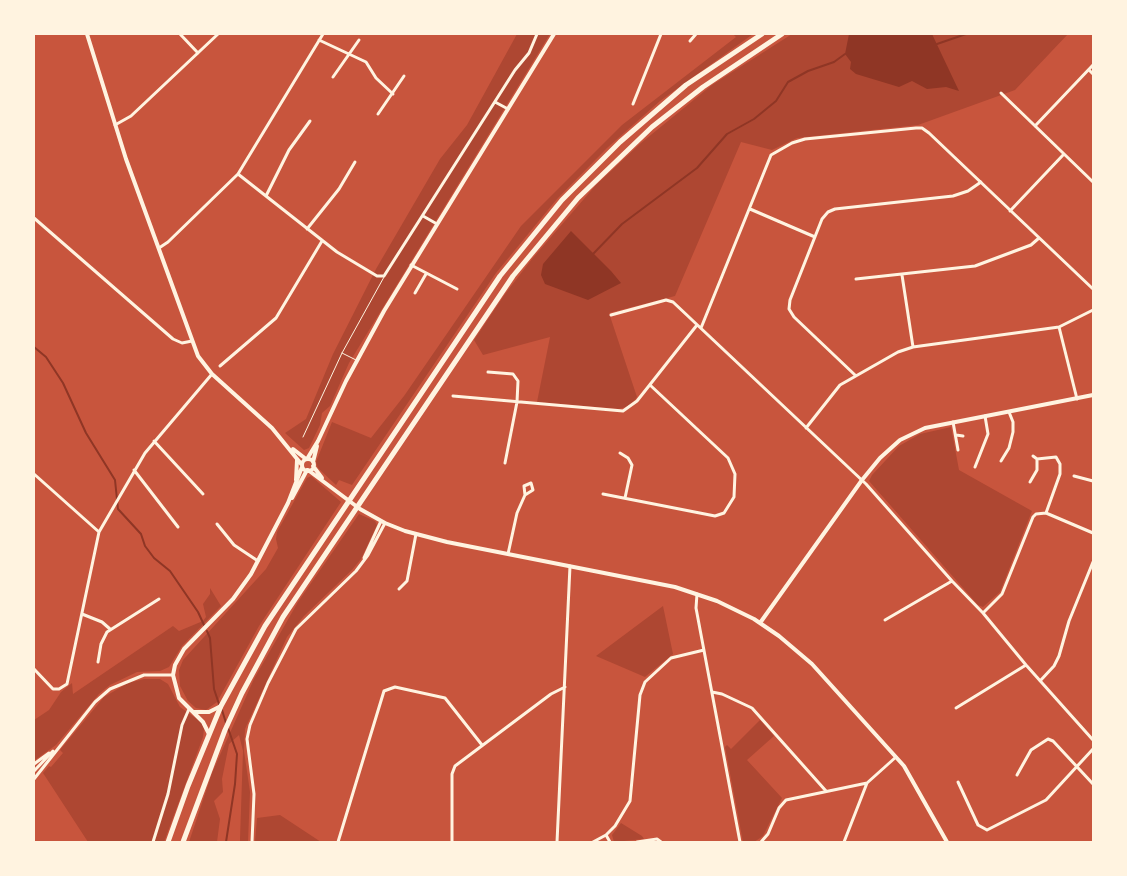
<!DOCTYPE html>
<style>
body{margin:0}
#map{position:relative;width:1127px;height:876px;overflow:hidden;background:#c8553d;font-family:Overpass,sans-serif}
canvas{display:block}
.frame{position:absolute;inset:0;border:35px solid #fff3e0;pointer-events:none}
</style>
<div id="map">
<canvas width="1127" height="876"></canvas>
<div class="frame"></div>
</div>
<script>
const ctx = document.querySelector('canvas').getContext('2d');
ctx.lineJoin = 'round';
function fillPath(path, color) {
  ctx.fillStyle = color;
  ctx.fill(path, 'evenodd');
}
function toPath(rows) {
  const path = new Path2D();
  for (const r of rows) {
    if (r.length === 3) {
      path.moveTo(r[0] + r[2], r[1]);
      path.arc(r[0], r[1], r[2], 0, 2 * Math.PI);
      continue;
    }
    path.moveTo(r[0], r[1]);
    for (let i = 2; i < r.length; i += 2) path.lineTo(r[i], r[i + 1]);
  }
  return path;
}
function trace(path, color, width, dash) {
  ctx.strokeStyle = color;
  ctx.lineWidth = width;
  ctx.lineCap = dash ? 'butt' : 'round';
  ctx.setLineDash(dash || []);
  ctx.stroke(path);
}
const green = toPath([
 [517,34,550,34,349,363,330,406,322,413,320,425,309,448,304,450,285,433,306,419,333,354,376,269,440,159,467,125],
 [733,34,753,34,660,101,607,148,557,199,496,273,352,485,339,480,336,485,318,468,316,462,332,422,371,438,404,396,521,226,622,125,736,37],
 [792,34,1068,34,1015,90,918,125,797,138,772,150,741,142,675,296,609,313,637,397,634,401,629,406,619,409,537,402,550,337,483,355,474,340,505,294,532,259,596,185,641,143,712,85],
 [951,427,959,470,1032,511,1000,592,983,607,978,605,869,481,872,475,899,446,920,434],
 [311,476,341,502,259,626,217,702,206,710,196,708,188,701,180,686,179,670,183,660,266,569,278,548,276,539,277,532,307,478],
 [359,514,375,521,377,525,361,559,352,570,304,616,287,637,245,729,244,751,250,792,248,842,240,842,240,839,243,751,239,735,229,744,222,779,223,792,214,801,220,819,217,842,189,842,212,773,254,679,298,602],
 [210,588,221,606,182,646,169,667,160,671,137,672,110,685,99,694,56,745,35,760,34,720,49,710,61,692,72,683,73,694,173,626,179,631,203,621,206,617,203,604,210,594],
 [663,606,673,654,645,677,596,656],
 [144,679,160,679,168,684,180,707,201,722,204,729,203,737,164,842,88,842,43,773,49,766,51,767,63,753,60,750,104,697,128,683],
 [760,720,774,736,747,760,782,798,763,836,754,842,743,842,725,747,727,745,731,749],
 [280,815,321,842,255,842,257,818],
 [621,823,642,836,644,839,614,842,612,835]
]);
const water = toPath([
 [849,34,932,34,959,91,946,87,927,89,912,81,899,87,856,74,850,69,851,62,845,54],
 [571,231,611,271,621,283,588,300,545,284,541,275,543,264]
]);
const stream = toPath([
 [937,44,966,34],
 [593,254,622,224,697,168,727,134,754,119,776,101,788,82,808,71,834,62,845,54],
 [34,347,46,357,63,383,86,433,115,480,118,509,141,534,145,546,154,558,170,571,198,612,204,625],
 [207,631,210,638,214,689,219,704],
 [222,710,226,723],
 [226,842,235,784,237,754,228,728]
]);
const service = toPath([
 [342,353,356,360],
 [303,437,342,353,384,277]
]);
const minor = toPath([
 [180,34,198,53],
 [319,40,366,62,376,78,393,94],
 [690,41,696,34],
 [1089,70,1093,74],
 [333,77,359,40],
 [1001,93,1093,182],
 [495,102,508,109],
 [633,104,661,34],
 [378,114,404,76],
 [115,125,131,116,218,34],
 [1035,126,1093,65],
 [238,174,337,252,377,276,384,276,515,70,529,53,537,34],
 [266,196,289,150,310,121],
 [750,209,815,237],
 [1010,211,1064,154],
 [423,216,437,224],
 [34,218,173,339,182,343,192,341],
 [307,229,339,189,355,162],
 [159,248,168,242,238,174,323,34],
 [411,265,457,289],
 [902,275,913,347],
 [856,279,975,266,1031,245,1039,238],
 [415,293,426,274],
 [611,315,666,300,673,302,866,484,952,581,983,613,1026,665,1093,740],
 [1059,327,1077,399],
 [701,328,771,155,792,143,805,139,916,128,922,128,929,133,1093,289],
 [220,366,276,318,322,241],
 [488,372,513,374,518,381,517,402,505,463],
 [855,375,794,317,789,309,790,300,822,219,828,212,835,209,953,196,968,191,981,182],
 [453,396,623,411,637,401,697,325],
 [953,422,958,450],
 [806,428,840,385,898,352,913,347,1059,327,1093,310],
 [956,435,963,436],
 [154,441,203,494],
 [620,453,628,458,632,465,625,498],
 [1033,456,1037,459,1056,457,1060,464,1060,474,1046,513],
 [1001,461,1009,448,1013,432,1013,422,1009,412],
 [975,467,988,434,985,416],
 [134,470,178,527],
 [34,474,99,532],
 [1074,476,1093,481],
 [1030,482,1037,470,1037,459],
 [603,494,715,516,724,513,734,497,735,474,728,458,650,385],
 [217,524,234,545,258,561],
 [508,554,517,513,525,495,524,486,531,483,533,490,525,495],
 [364,558,381,521],
 [399,589,407,581,416,534],
 [697,594,696,608,740,842],
 [983,613,1002,594,1033,517,1036,514,1046,513,1093,533],
 [82,614,102,622,110,629],
 [885,620,952,581],
 [98,662,101,644,107,632,159,599],
 [34,669,53,689,59,689,67,684,99,532,145,453,212,374],
 [1040,681,1054,666,1059,656,1069,621,1093,562],
 [712,692,722,694,752,708,826,791],
 [956,708,1026,665],
 [34,764,49,753],
 [34,771,53,751],
 [1017,775,1031,750,1048,739,1053,741,1093,784],
 [34,779,95,702,110,689,144,675,173,675],
 [958,782,978,825,987,830,1046,800,1093,749],
 [606,835,610,842],
 [153,842,168,794,182,725,189,709],
 [252,842,254,794,247,739,250,725,268,683,296,629,356,571,368,555,385,523],
 [338,842,384,691,395,687,445,698,482,745],
 [452,842,452,774,455,766,551,694,565,687],
 [557,842,570,566],
 [593,842,606,835,615,826,630,801,640,695,645,682,671,658,704,650],
 [637,842,657,839,661,842],
 [761,842,768,834,779,808,786,800,867,783],
 [844,842,867,783,896,757]
]);
const tertiary = toPath([
 [87,34,126,159,198,356,212,374,272,428,302,465],
 [293,449,306,459],
 [307,459,318,441,346,381,384,311,554,34],
 [308,465,6],
 [313,462,317,446],
 [313,466,322,478],
 [308,470,360,509,385,523,405,531,447,542,675,587,717,601,754,619,779,636,812,664,904,766,947,842],
 [296,480,297,460],
 [292,498,307,470],
 [760,623,862,480,880,458,900,440,925,428,1093,395],
 [193,712,209,712,221,706],
 [209,734,203,722,179,698,173,675,175,665,184,649,233,599,251,574,288,503,302,467]
]);
const primary = toPath([
 [168,842,188,786,221,706,265,626,500,276,562,200,620,142,686,85,762,34],
 [183,842,225,730,242,693,283,617,513,276,578,198,652,127,703,87,782,34]
]);
fillPath(green, '#ae4732');
fillPath(water, '#8f3625');
trace(stream, '#8f3625', 2);
trace(service, '#fff3e0', 1);
trace(minor, '#fff3e0', 3);
trace(tertiary, '#fff3e0', 4);
trace(primary, '#fff3e0', 5);
</script>
